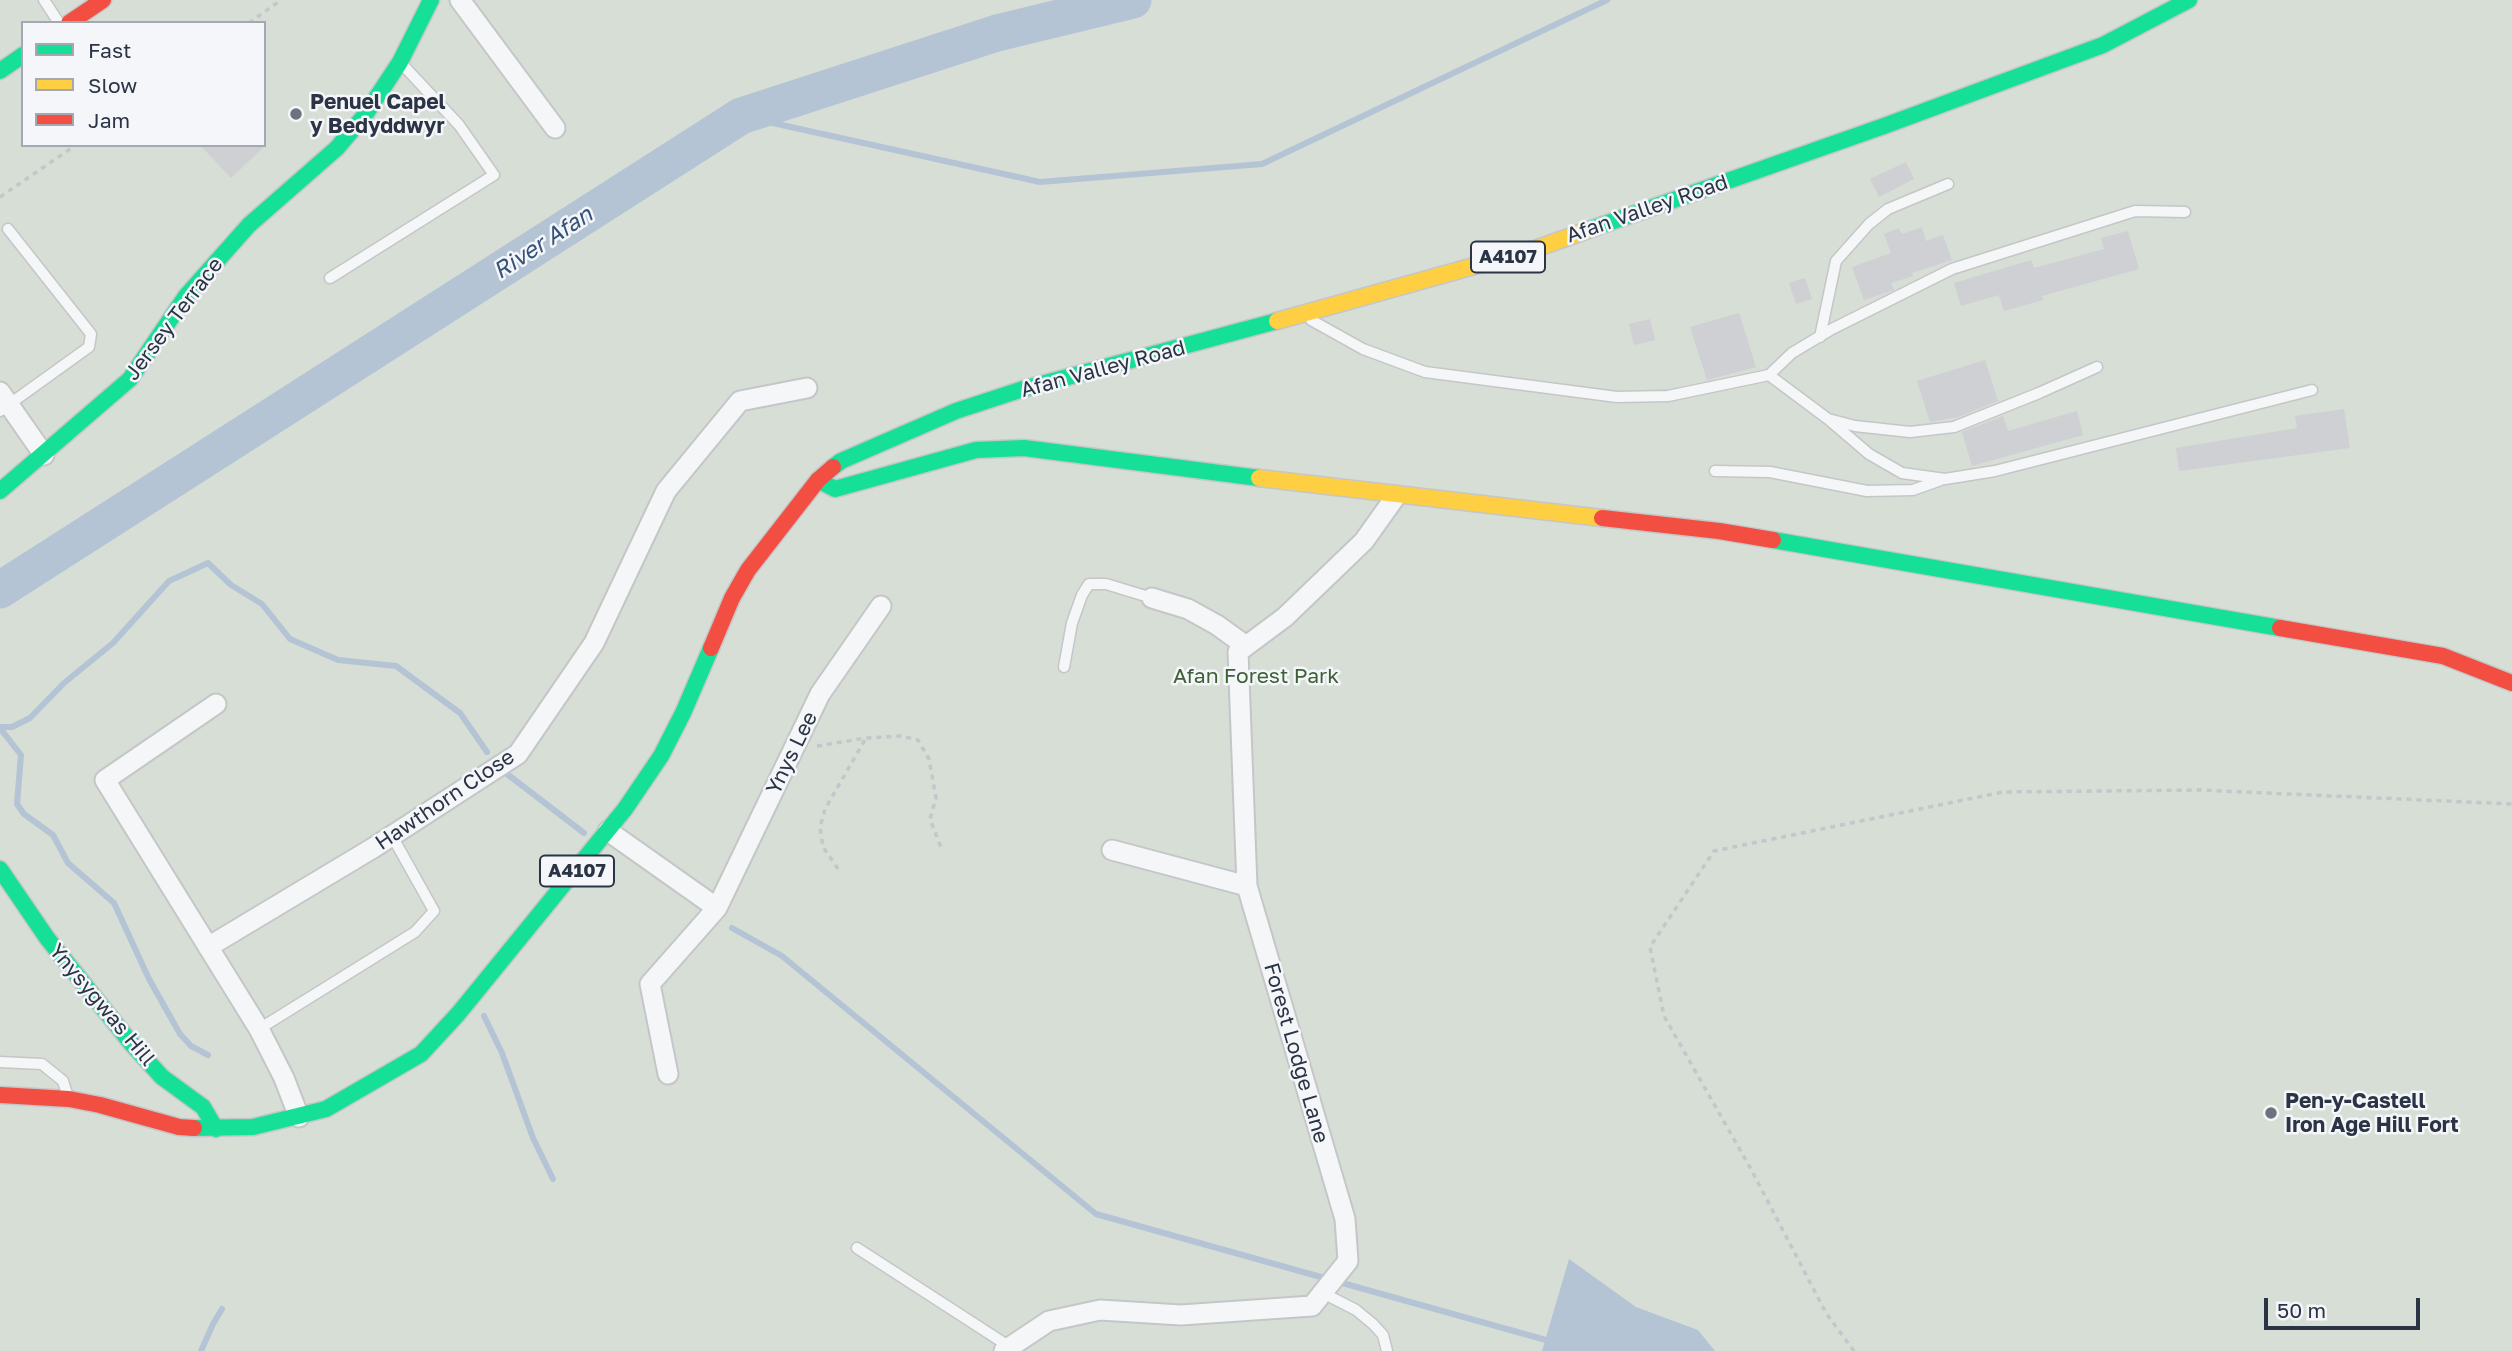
<!DOCTYPE html>
<style>
body{margin:0}
#map{position:relative;width:2512px;height:1351px;overflow:hidden;background:#e6e8ea;font-family:"Golos Text",sans-serif}
canvas{display:block}
.legend{position:absolute;left:21px;top:21px;width:245px;height:126px;box-sizing:border-box;background:#f4f6f9;border:2px solid #a4a8b1;margin:0;padding:9px 12px;list-style:none;font-size:21px;color:#2b3445}
.legend li{display:flex;align-items:center;gap:14px;height:35px}
.legend b{width:35px;border:2px solid #a4a8b1}
.scale{position:absolute;left:2264px;top:1298px;width:156px;height:32px;box-sizing:border-box;border:4px solid #2b3445;border-top:0;padding-left:9px;font-size:21px;line-height:24px;white-space:nowrap;color:#2b3445;-webkit-text-stroke:5px #f4f6f9;paint-order:stroke}
</style>
<div id="map">
<canvas width="2512" height="1351"></canvas>
<ul class="legend">
<li><b style="height:9px;background:#16e098"></b>Fast</li>
<li><b style="height:9px;background:#ffcf43"></b>Slow</li>
<li><b style="height:9px;background:#f24e42"></b>Jam</li>
</ul>
<div class="scale">50 m</div>
</div>
<script>
const ctx = document.querySelector('canvas').getContext('2d');
ctx.lineJoin = 'round';
function fillPath(path, color) {
  ctx.fillStyle = color;
  ctx.fill(path, 'evenodd');
}
function toPath(rows) {
  const path = new Path2D();
  for (const r of rows) {
    path.moveTo(r[0], r[1]);
    for (let i = 2; i < r.length; i += 2) path.lineTo(r[i], r[i + 1]);
  }
  return path;
}
function trace(path, color, width, dash) {
  ctx.strokeStyle = color;
  ctx.lineWidth = width;
  ctx.lineCap = dash ? 'butt' : 'round';
  ctx.setLineDash(dash || []);
  ctx.stroke(path);
}
function drawText(font, color, halo, rows, align = 'center') {
  ctx.font = font + ' "Golos Text",sans-serif';
  ctx.lineWidth = 5;
  ctx.setLineDash([]);
  ctx.textBaseline = 'middle';
  ctx.strokeStyle = halo;
  ctx.fillStyle = color;
  for (const [text, x, y, turn = 0] of rows) {
    ctx.save();
    ctx.translate(x, y);
    ctx.rotate((+turn || 0) * Math.PI / 180);
    ctx.textAlign = isNaN(turn) ? turn : align;
    if (halo) ctx.strokeText(text, 0, 0);
    ctx.fillText(text, 0, 0);
    ctx.restore();
  }
}
const green = toPath([
 [0,0,2512,0,2512,1351,0,1351],
 [23,23,264,23,264,145,23,145]
]);
const water = toPath([
 [1569,1259,1636,1307,1698,1330,1715,1351,1542,1351]
]);
const stream = toPath([
 [741,116,1040,182,1262,164,1607,0],
 [0,727,12,727,30,718,64,683,113,643,169,581,208,563,231,585,262,604,290,639,338,660,396,666,460,713,487,752],
 [0,728,21,755,17,804,24,814,53,835,68,863,114,903,149,979,180,1034,191,1046,208,1055],
 [507,774,584,833],
 [732,928,782,956,1096,1214,1553,1342],
 [484,1016,502,1053,533,1138,553,1179],
 [201,1351,213,1324,222,1309]
]);
const river = toPath([
 [0,590,741,116,997,33,1133,0]
]);
const building = toPath([
 [200,145,266,145,231,178],
 [1906,162,1914,179,1879,197,1870,179],
 [1922,227,1926,241,1943,235,1952,260,1912,273,1913,276,1891,283,1894,290,1864,300,1852,267,1891,253,1884,234,1899,228,1902,234],
 [2128,231,2139,269,2042,296,2043,300,2004,311,1999,295,1961,306,1954,283,2031,260,2034,268,2104,249,2101,238],
 [1805,278,1812,299,1796,304,1789,283],
 [1739,313,1756,367,1707,380,1690,327],
 [1650,319,1655,340,1634,345,1629,324],
 [1985,360,1998,401,1958,417,1930,422,1917,381],
 [2344,409,2350,448,2179,471,2176,448,2297,428,2295,416],
 [2077,411,2083,435,1972,466,1962,432,2003,416,2008,431]
]);
const path = toPath([
 [249,23,281,0],
 [0,197,76,145],
 [817,746,866,738,901,736,918,740,929,759,936,798,930,819,942,850],
 [838,869,823,847,820,827,825,809,866,738],
 [1854,1351,1826,1313,1752,1171,1664,1016,1650,947,1714,851,2003,792,2200,790,2512,804]
]);
const lane = toPath([
 [44,0,59,23],
 [330,278,494,175,459,125,401,63],
 [1311,320,1363,349,1425,372,1617,397,1668,396,1769,375,1792,353,1832,329,1952,269,2135,211,2185,212],
 [1820,337,1836,261,1869,224,1888,209,1948,184],
 [1769,375,1828,419,1855,426,1910,432,1954,427,2039,393,2097,367],
 [0,411,89,347,91,334,8,229],
 [1828,419,1869,454,1902,473,1945,479,1995,471,2312,390],
 [1715,471,1770,472,1867,491,1913,490,1941,480],
 [1064,667,1072,623,1082,595,1089,584,1106,584,1152,598],
 [259,1029,415,932,434,911,392,836],
 [0,1062,42,1064,63,1081,67,1094],
 [857,1248,1010,1347],
 [1323,1293,1356,1310,1373,1324,1383,1335,1387,1351]
]);
const street = toPath([
 [460,0,555,128],
 [0,392,44,455],
 [1152,598,1188,609,1217,625,1246,646],
 [216,704,105,780,259,1029,284,1078,299,1117],
 [608,831,717,908],
 [1112,850,1247,886],
 [208,947,373,848,518,754,594,643,666,491,740,401,807,388],
 [668,1074,650,984,717,908,820,694,881,606],
 [1004,1351,1049,1321,1100,1310,1181,1315,1312,1306,1348,1261,1345,1219,1247,886,1238,652,1285,617,1364,541,1396,496]
]);
const fast = toPath([
 [0,71,23,55],
 [1591,229,1884,126,2103,45,2189,0],
 [833,467,841,461,956,411,1023,389,1277,321],
 [818,480,835,489,976,450,1024,448,1259,478],
 [0,491,130,379,186,296,249,225,337,148,365,115,400,62,431,0],
 [1773,540,2280,628],
 [0,869,47,938,131,1043,162,1077,203,1107,216,1129],
 [194,1128,253,1127,326,1109,421,1054,458,1014,625,809,661,756,683,713,711,648]
]);
const slow = toPath([
 [1277,321,1535,249,1591,229],
 [1259,478,1602,518]
]);
const jam = toPath([
 [69,23,103,0],
 [1602,518,1719,531,1773,540],
 [2280,628,2443,656,2512,683],
 [711,648,732,598,748,570,818,480,833,467],
 [0,1095,69,1099,100,1105,179,1127,194,1128]
]);
const markers = [
 [296,114,7,"#6c737f"],
 [2271,1113,7,"#6c737f"]
];
const shields = [
 [1508,257,74],
 [577,871,74]
];
const shieldNames = [
 ["A4107",1508,257],
 ["A4107",577,871]
];
const poiNames = [
 ["Penuel Capel",310,102],
 ["y Bedyddwyr",310,126],
 ["Pen-y-Castell",2285,1101],
 ["Iron Age Hill Fort",2285,1125]
];
const streetNames = [
 ["Afan Valley Road",1647,209,-19],
 ["Jersey Terrace",174,319,-53],
 ["Afan Valley Road",1103,369,-15],
 ["Ynys Lee",792,753,-64],
 ["Hawthorn Close",445,800,-34],
 ["Ynysygwas Hill",102,1005,50],
 ["Forest Lodge Lane",1296,1053,74]
];
const parkNames = [
 ["Afan Forest Park",1256,676]
];
const waterNames = [
 ["River Afan",543,243,-33]
];
fillPath(green, '#d6ded6');
fillPath(water, '#b4c4d5');
trace(stream, '#b4c4d5', 6);
trace(river, '#b4c4d5', 37);
fillPath(building, '#ced0d3');
trace(lane, '#c4c6c8', 13);
trace(street, '#c4c6c8', 23);
trace(fast, '#c4c6c8', 19);
trace(slow, '#c4c6c8', 19);
trace(jam, '#c4c6c8', 19);
trace(path, '#c5c6ca', 3.5, [5, 5]);
trace(lane, '#f5f6f7', 10);
trace(street, '#f5f6f7', 19);
trace(fast, '#16e098', 16);
trace(slow, '#ffcf43', 16);
trace(jam, '#f24e42', 16);
for (const [x, y, r, color] of markers) {
  const dot = new Path2D();
  dot.arc(x, y, r, 0, 2 * Math.PI);
  ctx.fillStyle = color;
  ctx.fill(dot);
  trace(dot, '#f4f6f9', 2.5);
}
for (const [x, y, w] of shields) {
  const box = new Path2D();
  box.roundRect(x - w / 2, y - 15.5, w, 31, 5);
  ctx.fillStyle = '#f4f6f9';
  ctx.fill(box);
  trace(box, '#2b3445', 2);
}
drawText('bold 19px', '#2b3445', null, shieldNames);
drawText('bold 21px', '#2b3445', '#f4f6f9', poiNames, 'left');
drawText('21px', '#2b3445', '#f4f6f9', streetNames);
drawText('21px', '#3f6138', '#f4f6f9', parkNames);
drawText('italic 23px', '#34527a', '#f4f6f9', waterNames);
</script>
